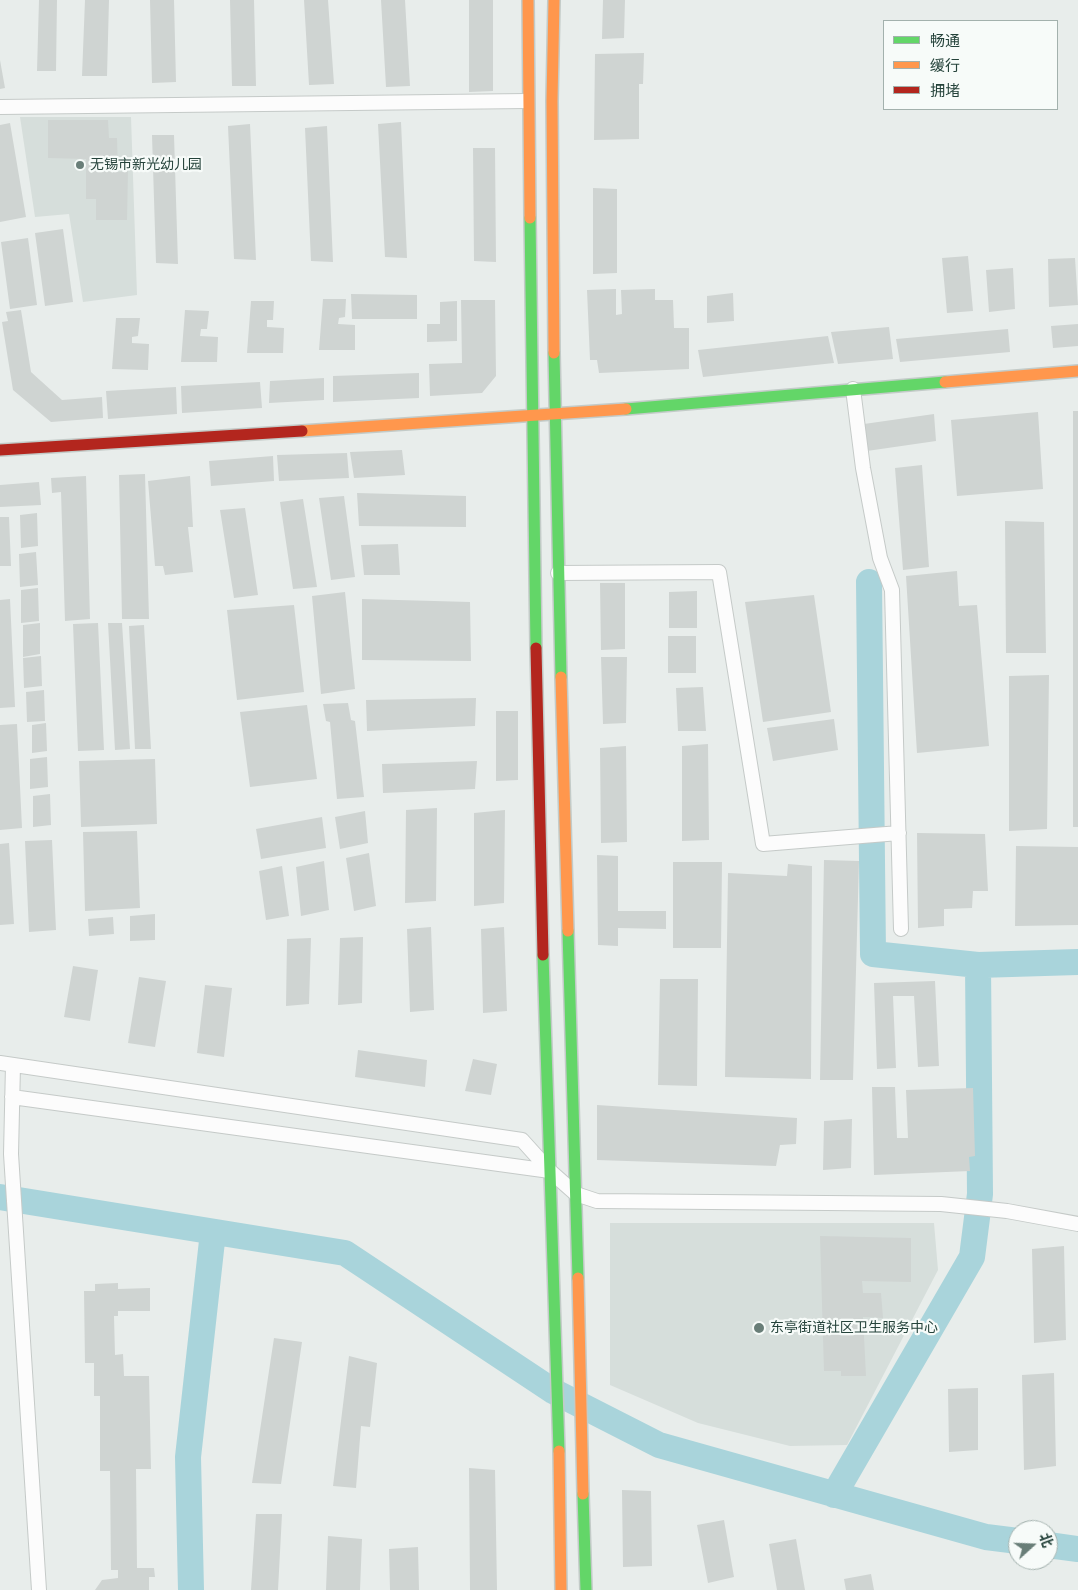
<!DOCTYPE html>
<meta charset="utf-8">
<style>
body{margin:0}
#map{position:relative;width:1078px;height:1590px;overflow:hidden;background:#e8edeb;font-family:Manrope,"Noto Sans SC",sans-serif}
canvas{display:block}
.legend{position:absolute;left:883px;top:20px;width:175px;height:90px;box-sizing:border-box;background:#f7fbf9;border:1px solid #a3b1ad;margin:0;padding:6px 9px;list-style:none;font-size:15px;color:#24423a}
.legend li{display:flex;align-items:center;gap:10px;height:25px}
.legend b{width:25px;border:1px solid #a3b1ad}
.north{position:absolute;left:1008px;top:1520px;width:50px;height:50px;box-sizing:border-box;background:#f7fbf9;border:1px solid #a3b1ad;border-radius:50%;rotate:70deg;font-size:14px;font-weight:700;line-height:20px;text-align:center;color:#24423a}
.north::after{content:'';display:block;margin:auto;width:18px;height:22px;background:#697e78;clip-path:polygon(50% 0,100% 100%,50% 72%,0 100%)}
</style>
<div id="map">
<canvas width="1078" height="1590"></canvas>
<ul class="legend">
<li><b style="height:6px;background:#63d668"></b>畅通</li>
<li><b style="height:6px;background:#ff974d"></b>缓行</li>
<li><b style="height:6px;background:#b3261e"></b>拥堵</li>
</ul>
<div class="north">北</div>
</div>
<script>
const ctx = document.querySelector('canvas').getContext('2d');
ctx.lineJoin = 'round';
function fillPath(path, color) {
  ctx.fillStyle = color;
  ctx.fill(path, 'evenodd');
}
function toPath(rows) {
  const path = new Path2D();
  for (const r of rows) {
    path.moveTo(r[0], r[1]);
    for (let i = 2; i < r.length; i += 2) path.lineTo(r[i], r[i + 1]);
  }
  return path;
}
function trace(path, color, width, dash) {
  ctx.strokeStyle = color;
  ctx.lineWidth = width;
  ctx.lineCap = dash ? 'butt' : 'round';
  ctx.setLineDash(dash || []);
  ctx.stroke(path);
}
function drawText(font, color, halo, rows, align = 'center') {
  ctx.font = font + ' Manrope,"Noto Sans SC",sans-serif';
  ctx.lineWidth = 4.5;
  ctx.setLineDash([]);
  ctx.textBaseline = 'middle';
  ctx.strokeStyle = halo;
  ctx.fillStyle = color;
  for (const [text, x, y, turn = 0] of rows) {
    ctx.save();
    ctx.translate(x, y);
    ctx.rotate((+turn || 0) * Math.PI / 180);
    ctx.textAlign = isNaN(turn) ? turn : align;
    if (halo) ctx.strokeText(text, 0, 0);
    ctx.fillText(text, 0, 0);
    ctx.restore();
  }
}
const built = toPath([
 [20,117,131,117,137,295,83,302,69,214,35,217],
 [610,1223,934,1223,938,1270,847,1445,790,1446,698,1423,610,1385]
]);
const river = toPath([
 [869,582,873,954,978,965],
 [0,1197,345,1253,553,1391,659,1445,986,1537,1018,1541],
 [834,1495,972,1257,980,1194,978,965,1078,962],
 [1048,1545,1078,1549],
 [191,1590,188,1457,213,1232]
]);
const building = toPath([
 [39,0,57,0,56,71,37,71],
 [85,0,109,0,107,76,82,76],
 [150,0,174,0,176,82,152,83],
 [230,0,254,0,256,86,232,86],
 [304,0,328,0,334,84,309,85],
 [381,0,405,0,410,86,386,87],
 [469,0,493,0,493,91,469,92],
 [603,0,625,0,624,38,602,39],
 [644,53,643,84,639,84,639,139,594,140,595,54],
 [0,60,5,88,0,89],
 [48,120,108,120,109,138,117,138,118,172,128,171,127,220,96,220,96,199,86,199,86,159,48,158],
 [401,122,407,258,385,257,378,124],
 [10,123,26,217,0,222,0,125],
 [250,124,256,260,234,259,228,126],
 [327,126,333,262,311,261,305,128],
 [152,135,174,135,178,264,156,263],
 [473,148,495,148,496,262,474,261],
 [593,188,617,189,617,273,593,274],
 [63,229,73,302,45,306,35,233],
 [28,238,37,305,10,309,1,242],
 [968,256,973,311,947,313,942,258],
 [1075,258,1078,305,1049,307,1048,259],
 [1013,268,1015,309,989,312,986,270],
 [616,289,616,315,622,314,621,290,655,289,655,300,673,300,674,328,689,328,689,369,599,373,597,360,590,360,587,290],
 [733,293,734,321,707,323,707,296],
 [351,294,417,295,417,319,352,319],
 [323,299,346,299,345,317,339,318,338,324,355,325,355,350,319,350],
 [461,300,495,300,496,376,482,393,430,396,429,364,462,363],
 [251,301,274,301,273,320,267,320,267,327,284,328,283,353,247,353],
 [457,301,457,341,427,342,427,324,440,324,440,302],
 [21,310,31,372,62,400,102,397,103,418,51,422,13,390,2,322,8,321,6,312],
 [185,310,209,311,207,329,201,329,200,336,218,337,217,362,181,362],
 [116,318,140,318,138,336,132,337,132,343,149,344,148,370,112,369],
 [1078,324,1078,346,1053,348,1051,326],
 [889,327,893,359,838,364,831,332],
 [1008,329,1010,352,900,362,896,339],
 [828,336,834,363,703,377,698,350],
 [419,373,419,398,333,402,333,376],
 [324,378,324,400,269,403,270,381],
 [260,382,262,408,182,413,181,386],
 [176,387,177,414,108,419,106,391],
 [1073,411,1078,411,1078,827,1073,827],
 [1038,412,1043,489,957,496,951,420],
 [934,414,936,441,860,452,857,425],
 [402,450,405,475,354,478,350,452],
 [347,453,349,478,279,481,277,455],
 [273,456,274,481,211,486,209,461],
 [922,465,929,567,903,570,895,468],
 [145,474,149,619,122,619,119,475],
 [86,476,90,619,65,621,61,492,52,493,51,478],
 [190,476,193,527,188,527,193,572,165,575,163,566,155,566,148,481],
 [39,482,41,505,0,507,0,485],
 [357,493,466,496,466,527,359,526],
 [344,496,355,577,331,580,319,498],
 [303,499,317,587,293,589,280,502],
 [245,508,258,595,234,598,220,510],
 [37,513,38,546,21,548,20,515],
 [0,517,9,517,11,566,0,566],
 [1005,521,1044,522,1046,653,1006,653],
 [398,544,400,575,364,575,361,545],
 [36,552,38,585,20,587,19,554],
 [957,571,959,606,977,605,989,746,917,753,906,576],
 [600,583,625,583,625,649,601,650],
 [38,588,39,621,21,623,21,590],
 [697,591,697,628,669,628,669,592],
 [345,592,355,689,321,694,312,596],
 [814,595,831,712,763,722,745,602],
 [10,599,15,707,0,708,0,600],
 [362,599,470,602,471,661,362,660],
 [294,605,304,692,237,700,227,610],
 [40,623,40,654,23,657,23,625],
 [98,623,104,750,78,751,73,624],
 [108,623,122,623,130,749,115,750],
 [144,625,151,749,135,749,129,626],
 [668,636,696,636,696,673,668,673],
 [41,656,42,686,24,688,23,658],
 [601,657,627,657,626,723,603,724],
 [1049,675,1047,829,1009,831,1009,676],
 [703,687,706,731,678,731,676,688],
 [44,690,45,721,27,722,26,692],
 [476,698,475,726,367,731,366,700],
 [348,703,351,720,355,721,364,797,337,799,330,722,326,721,323,704],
 [307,705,317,779,250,787,240,712],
 [496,711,518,711,518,780,496,781],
 [834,719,838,750,773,761,767,728],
 [46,723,47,751,32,753,32,725],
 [17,724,22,828,0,830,0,725],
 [708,744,709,840,682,841,682,746],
 [626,746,627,842,601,843,600,748],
 [47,757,48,787,30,789,30,759],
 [155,759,157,824,81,827,79,761],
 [477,761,475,789,383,793,382,764],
 [50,794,51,825,33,827,33,796],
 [437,808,436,901,405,903,406,810],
 [505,810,504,903,474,906,474,813],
 [365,811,368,843,340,849,335,817],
 [322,817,326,848,261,859,256,829],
 [137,831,140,908,85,911,83,832],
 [917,833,985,834,988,891,973,891,972,908,944,909,944,926,918,928],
 [52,840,56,930,29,932,25,841],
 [9,843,14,924,0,925,0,844],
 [1016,846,1078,847,1078,925,1015,926],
 [369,853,376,906,354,911,346,858],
 [597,855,618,856,618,911,666,911,666,929,618,928,618,946,598,945],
 [824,860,859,861,853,1080,820,1080],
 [324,861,329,910,301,916,296,867],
 [673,862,722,862,721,948,673,948],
 [788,864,812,866,811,1079,725,1077,728,873,787,876],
 [282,866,289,916,266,920,259,871],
 [155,914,155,940,130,941,130,916],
 [113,917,114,934,89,936,88,919],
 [431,927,434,1010,410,1012,407,929],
 [504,927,507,1011,483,1013,481,929],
 [363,937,362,1003,338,1005,340,938],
 [311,938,309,1004,286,1006,287,939],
 [73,966,98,970,90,1021,64,1017],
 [139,977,166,981,155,1047,128,1043],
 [660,979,698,979,697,1086,658,1085],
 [935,981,939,1066,918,1067,914,996,893,996,896,1068,877,1069,874,983],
 [205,985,232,988,224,1057,197,1053],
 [358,1050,427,1060,425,1087,355,1077],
 [473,1059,497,1064,491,1095,465,1091],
 [872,1087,895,1087,897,1138,908,1138,906,1090,973,1088,975,1156,969,1157,970,1171,874,1175],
 [597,1105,797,1118,796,1144,780,1145,776,1166,597,1160],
 [852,1119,851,1168,823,1170,824,1121],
 [820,1236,911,1238,911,1282,862,1281,863,1293,881,1293,883,1318,863,1317,866,1376,841,1376,841,1371,824,1371],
 [1064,1246,1066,1340,1034,1343,1032,1249],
 [118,1283,118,1289,150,1288,150,1311,118,1311,118,1316,114,1316,115,1355,123,1354,124,1376,149,1376,151,1469,136,1469,137,1568,154,1568,155,1577,149,1577,149,1590,95,1590,102,1580,118,1578,118,1570,111,1570,110,1471,100,1471,100,1396,94,1396,94,1363,85,1363,84,1291,95,1291,95,1284],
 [274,1338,302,1342,281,1484,252,1483],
 [349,1356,377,1363,370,1427,361,1426,356,1488,333,1486],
 [1054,1373,1056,1466,1024,1470,1022,1375],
 [978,1388,978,1450,949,1452,948,1389],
 [469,1468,495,1470,497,1590,470,1590],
 [622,1490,651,1491,652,1566,623,1567],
 [256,1514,282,1514,278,1590,251,1590],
 [724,1520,734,1577,708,1583,697,1525],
 [328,1536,362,1539,360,1590,326,1590],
 [796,1539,805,1590,777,1590,769,1544],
 [418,1547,419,1590,390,1590,389,1549],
 [871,1574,874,1590,846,1590,844,1579]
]);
const street = toPath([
 [0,107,527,101],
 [853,389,863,468,880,558,892,590,901,929],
 [558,573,719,572,763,844,899,833],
 [0,1063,522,1140,550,1171,576,1194,597,1201,941,1204,1007,1211,1078,1224],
 [13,1065,11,1154,39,1590],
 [12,1097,550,1171]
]);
const fast = toPath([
 [530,218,536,648],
 [554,353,561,677],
 [626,409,945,382],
 [568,931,578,1278],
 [543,955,559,1451],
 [583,1494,586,1590]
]);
const slow = toPath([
 [528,0,530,218],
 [554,353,552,101,554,0],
 [945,382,1078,371],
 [302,431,626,409],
 [561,677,568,931],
 [578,1278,583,1494],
 [559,1451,561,1590]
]);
const jam = toPath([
 [0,450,302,431],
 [536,648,543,955]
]);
const markers = [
 [80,165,5,"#697e78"],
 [759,1328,6,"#697e78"]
];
const poiNames = [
 ["无锡市新光幼儿园",90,165],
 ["东亭街道社区卫生服务中心",770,1328]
];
fillPath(built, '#d6dedb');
trace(river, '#a9d4db', 26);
fillPath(building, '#cfd4d2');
trace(street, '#c5cac8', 16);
trace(fast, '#c3cbc8', 14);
trace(slow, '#c3cbc8', 14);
trace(jam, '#c3cbc8', 14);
trace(street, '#fcfcfc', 14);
trace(fast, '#63d668', 11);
trace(slow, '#ff974d', 11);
trace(jam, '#b3261e', 11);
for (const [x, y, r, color] of markers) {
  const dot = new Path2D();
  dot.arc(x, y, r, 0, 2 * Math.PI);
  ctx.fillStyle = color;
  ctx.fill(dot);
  trace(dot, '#f7fbf9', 2);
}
drawText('14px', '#24423a', '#f7fbf9', poiNames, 'left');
</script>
